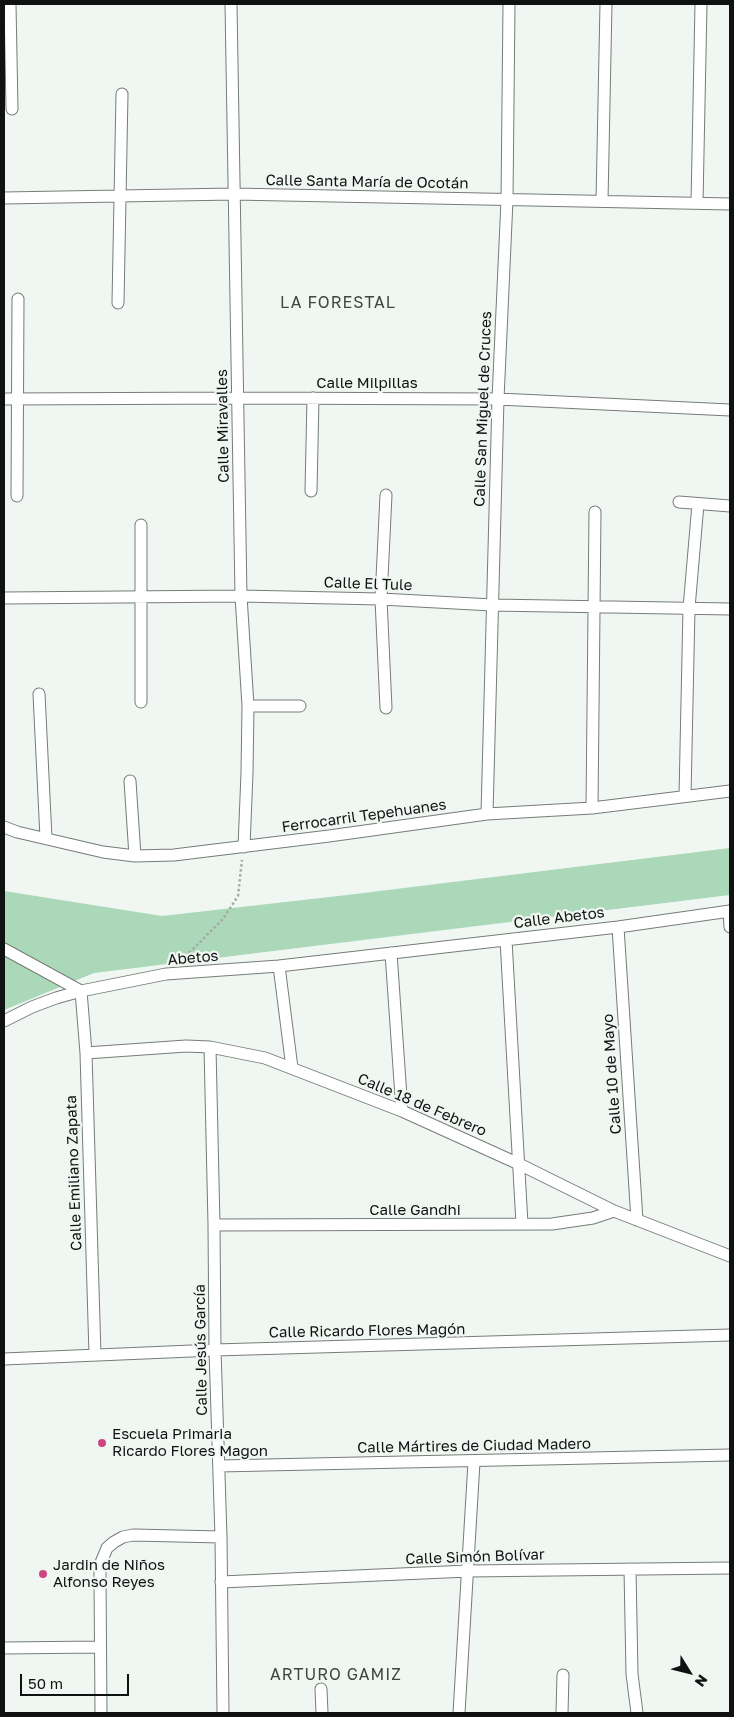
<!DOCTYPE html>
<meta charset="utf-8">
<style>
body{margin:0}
#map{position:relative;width:734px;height:1717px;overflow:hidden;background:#f0f7f2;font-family:"Golos Text",sans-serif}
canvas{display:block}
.frame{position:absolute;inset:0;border:5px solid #101211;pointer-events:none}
.north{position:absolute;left:664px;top:1647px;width:50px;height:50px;-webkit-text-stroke:4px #f0f7f2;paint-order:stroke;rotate:126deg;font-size:14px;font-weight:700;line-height:20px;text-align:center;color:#101211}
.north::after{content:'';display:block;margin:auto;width:18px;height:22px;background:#101211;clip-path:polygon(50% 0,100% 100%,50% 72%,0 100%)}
.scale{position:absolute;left:20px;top:1674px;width:109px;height:22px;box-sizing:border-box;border:2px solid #101211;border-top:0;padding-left:6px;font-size:15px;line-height:18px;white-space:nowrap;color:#101211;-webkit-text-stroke:4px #f0f7f2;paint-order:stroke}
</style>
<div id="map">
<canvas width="734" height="1717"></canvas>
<div class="frame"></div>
<div class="north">N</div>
<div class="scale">50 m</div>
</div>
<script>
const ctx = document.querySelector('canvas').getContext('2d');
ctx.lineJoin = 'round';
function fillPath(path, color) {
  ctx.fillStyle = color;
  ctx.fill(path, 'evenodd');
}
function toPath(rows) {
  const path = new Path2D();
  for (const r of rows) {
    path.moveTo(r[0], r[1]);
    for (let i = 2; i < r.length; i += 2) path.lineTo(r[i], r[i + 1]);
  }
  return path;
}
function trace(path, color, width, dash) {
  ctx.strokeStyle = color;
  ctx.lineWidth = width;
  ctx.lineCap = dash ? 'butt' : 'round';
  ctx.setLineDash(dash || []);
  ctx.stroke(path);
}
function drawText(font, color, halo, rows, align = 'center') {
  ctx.font = font + ' "Golos Text",sans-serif';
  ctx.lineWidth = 4.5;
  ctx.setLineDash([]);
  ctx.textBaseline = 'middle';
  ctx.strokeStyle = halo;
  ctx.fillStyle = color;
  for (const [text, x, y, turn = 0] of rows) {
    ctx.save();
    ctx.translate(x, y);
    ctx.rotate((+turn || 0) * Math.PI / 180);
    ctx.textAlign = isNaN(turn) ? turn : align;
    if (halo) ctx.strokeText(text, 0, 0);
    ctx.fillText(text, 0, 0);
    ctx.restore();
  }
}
const green = toPath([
 [730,848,730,895,94,973,4,1010,4,891,162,916,347,895]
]);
const path = toPath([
 [182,960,223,919,238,896,242,860]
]);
const street = toPath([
 [10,4,12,109],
 [231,4,241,596,248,706,247,773,244,847],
 [4,198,234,194,730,204],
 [602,201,606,4],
 [697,203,701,4],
 [118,303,122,94],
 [4,399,238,398,498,399,730,410],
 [311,491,313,398],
 [17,496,18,299],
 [679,502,730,506],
 [4,598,241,596,381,599,492,605,730,609],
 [39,694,46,838],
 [141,702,141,525],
 [248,706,300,706],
 [386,708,381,599,386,495],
 [130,781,135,856],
 [685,796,689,608,698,504],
 [592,808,595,512],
 [487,814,498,399,507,200,509,4],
 [4,827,17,832,103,852,135,856,174,855,329,836,487,814,592,808,730,791],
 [729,911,730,927],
 [618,927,637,1220],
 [506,940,522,1224],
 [4,949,81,991,86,1053,95,1355],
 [391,953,402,1111],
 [279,966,292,1068],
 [4,1021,32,1007,56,998,81,991,166,974,279,966,618,927,730,911],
 [210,1047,214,1225,215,1350,221,1537,223,1713],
 [86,1053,186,1046,210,1047,265,1058,402,1111,519,1164,614,1211,730,1256],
 [214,1225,552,1224,593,1218,614,1211],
 [4,1359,215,1350,730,1335],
 [219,1466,730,1455],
 [630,1569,632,1674,637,1713],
 [221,1582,468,1571,730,1568],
 [4,1648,99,1647],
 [321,1689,322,1713],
 [101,1713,100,1577,100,1565,107,1548,114,1542,123,1537,133,1535,221,1537],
 [459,1713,474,1462],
 [562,1713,563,1675]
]);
const markers = [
 [102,1443,5,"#cd4583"],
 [43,1574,5,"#cd4583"]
];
const streetNames = [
 ["Calle Santa María de Ocotán",367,182,1],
 ["Calle Milpillas",367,383],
 ["Calle San Miguel de Cruces",483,409,-88],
 ["Calle Miravalles",223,426,-91],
 ["Calle El Tule",368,584,2],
 ["Ferrocarril Tepehuanes",364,816,-8],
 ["Calle Abetos",559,918,-7],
 ["Abetos",193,958,-5],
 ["Calle 10 de Mayo",612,1074,-94],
 ["Calle 18 de Febrero",422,1105,23],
 ["Calle Emiliano Zapata",74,1173,-92],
 ["Calle Gandhi",415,1210],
 ["Calle Ricardo Flores Magón",367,1331,-1],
 ["Calle Jesús García",201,1350,-91],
 ["Calle Mártires de Ciudad Madero",474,1446,-1],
 ["Calle Simón Bolívar",475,1557,-2]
];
const poiNames = [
 ["Escuela Primaria",112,1434],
 ["Ricardo Flores Magon",112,1451],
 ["Jardin de Niños",53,1565],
 ["Alfonso Reyes",53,1582]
];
const neighbourhoodNames = [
 ["LA FORESTAL",338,303],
 ["ARTURO GAMIZ",336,1675]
];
fillPath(green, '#aad8b9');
trace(street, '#767c78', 13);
trace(path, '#a6aba8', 2.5, [2.5, 2.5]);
trace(street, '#fff', 11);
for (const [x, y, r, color] of markers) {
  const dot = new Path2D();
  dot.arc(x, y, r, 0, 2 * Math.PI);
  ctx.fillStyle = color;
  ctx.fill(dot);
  trace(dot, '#f0f7f2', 2);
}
drawText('15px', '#101211', '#f0f7f2', streetNames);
drawText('15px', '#101211', '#f0f7f2', poiNames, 'left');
ctx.letterSpacing = '1px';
drawText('16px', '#414643', '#f0f7f2', neighbourhoodNames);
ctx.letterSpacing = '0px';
</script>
